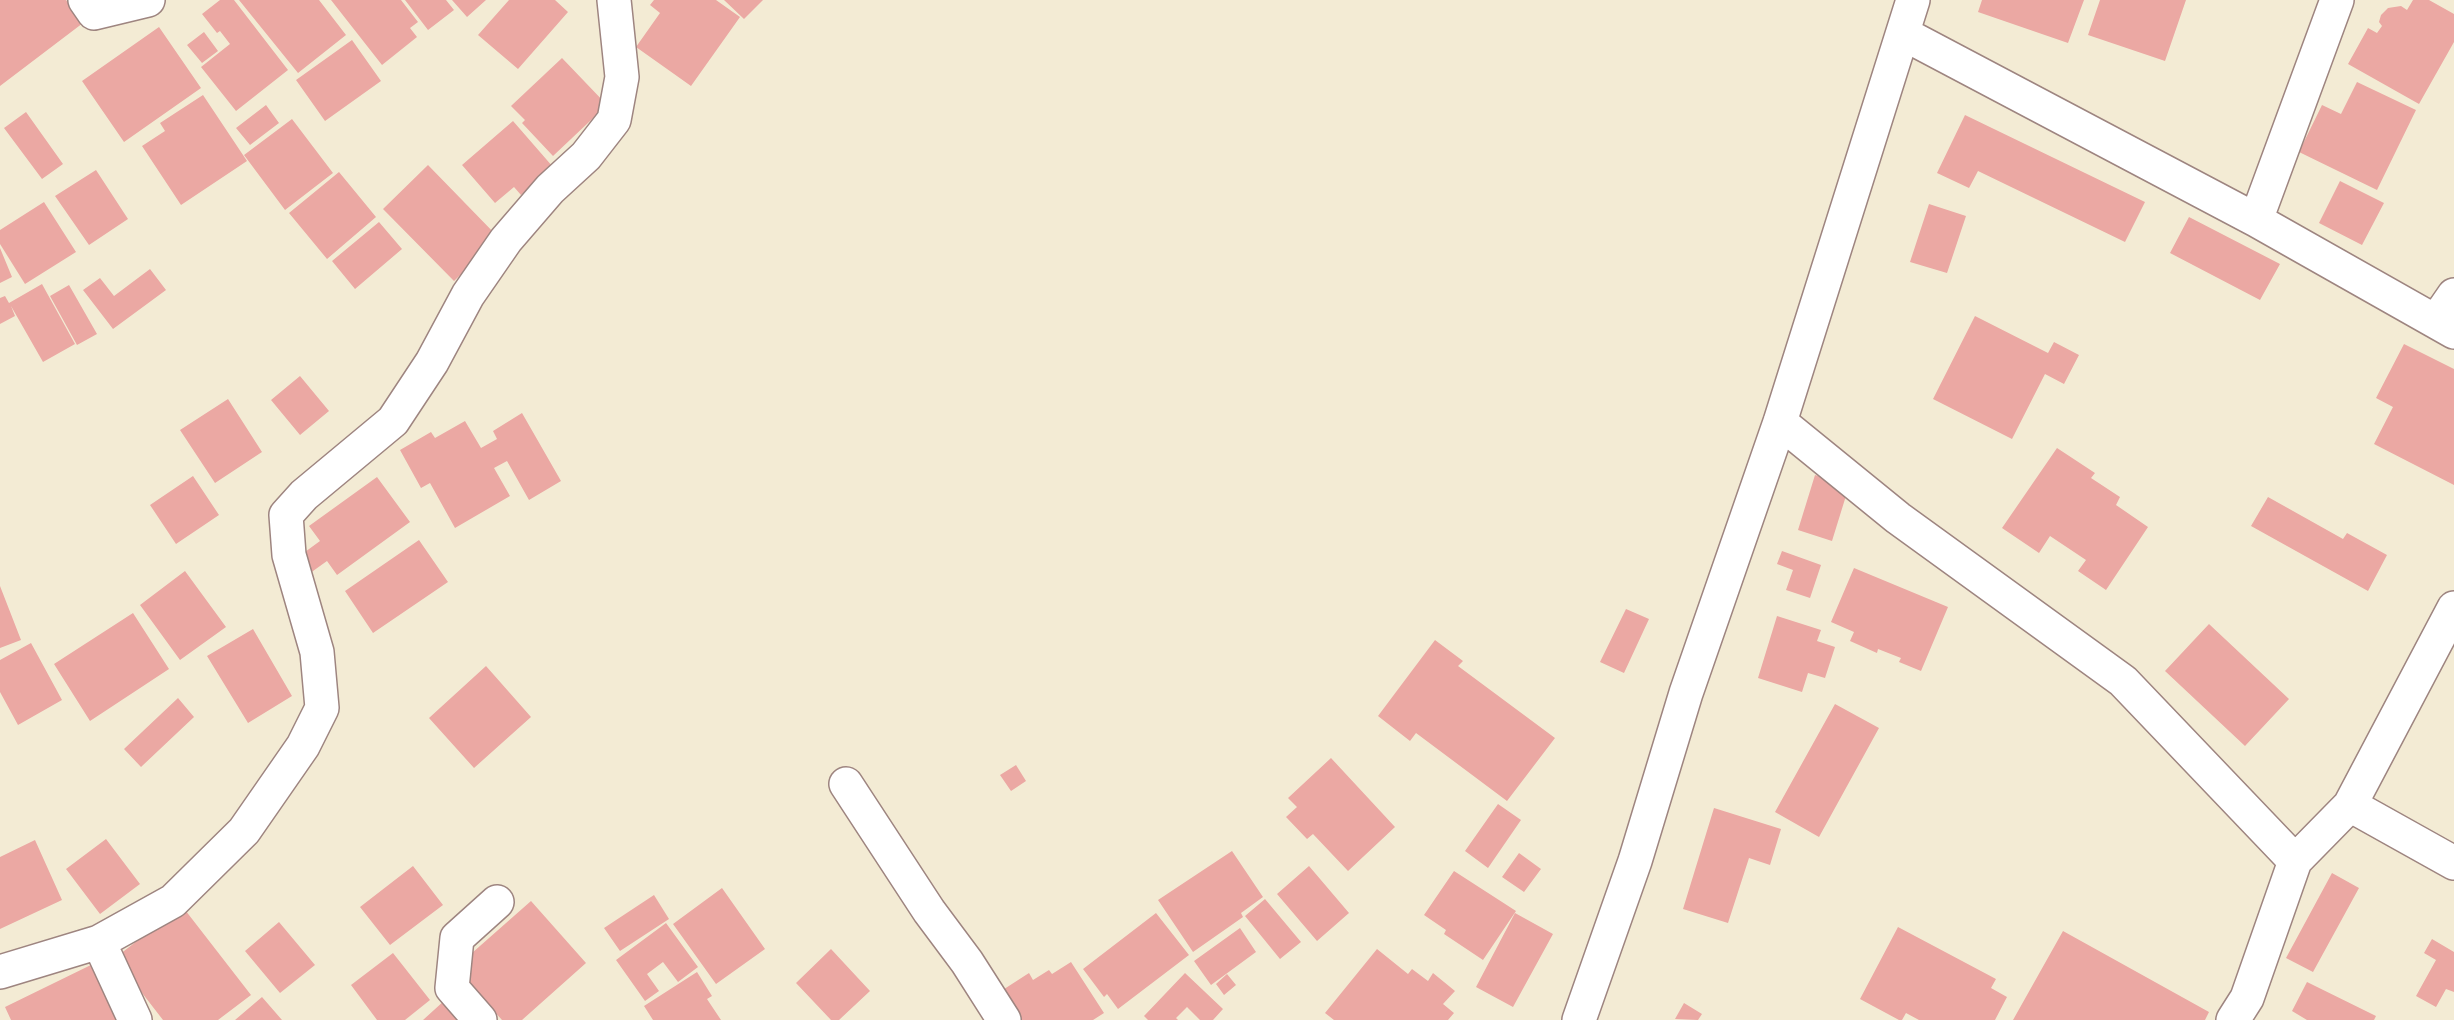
<!DOCTYPE html>
<style>
body{margin:0}
canvas{display:block;background:#f3ebd4}
</style>
<canvas width="2454" height="1020"></canvas>
<script>
const ctx = document.querySelector('canvas').getContext('2d');
ctx.lineJoin = 'round';
function fillPath(path, color) {
  ctx.fillStyle = color;
  ctx.fill(path, 'evenodd');
}
function toPath(rows) {
  const path = new Path2D();
  for (const r of rows) {
    path.moveTo(r[0], r[1]);
    for (let i = 2; i < r.length; i += 2) path.lineTo(r[i], r[i + 1]);
  }
  return path;
}
function trace(path, color, width, dash) {
  ctx.strokeStyle = color;
  ctx.lineWidth = width;
  ctx.lineCap = dash ? 'butt' : 'round';
  ctx.setLineDash(dash || []);
  ctx.stroke(path);
}
const building = toPath([
 [0,0,66,0,83,23,0,86],
 [220,0,234,0,288,70,236,111,201,67,230,44,220,31,217,33,202,14],
 [239,0,319,0,346,35,298,73],
 [331,0,401,0,418,22,410,28,417,37,382,65],
 [405,0,446,0,454,10,428,30],
 [452,0,486,0,467,17],
 [509,0,555,0,568,12,518,69,478,35],
 [654,0,716,0,740,17,691,86,636,47,660,13,650,5],
 [724,0,763,0,744,19],
 [1982,0,2084,0,2068,43,1978,12],
 [2100,0,2186,0,2165,61,2088,35],
 [2413,0,2429,0,2454,14,2454,42,2419,104,2348,64,2368,28,2377,33,2382,26,2379,22,2381,15,2388,8,2401,6,2407,10],
 [159,27,201,88,124,142,82,81],
 [204,32,218,51,202,63,187,45],
 [352,40,381,81,325,121,296,80],
 [562,58,607,105,553,156,522,123,525,120,511,106],
 [2357,82,2416,110,2377,190,2299,152,2322,105,2341,114],
 [203,95,247,161,181,205,142,146,165,131,160,123],
 [266,105,279,123,250,145,236,128],
 [26,112,63,164,42,179,4,128],
 [1965,115,2145,202,2125,242,1978,171,1969,188,1937,173],
 [292,119,333,173,285,210,244,155],
 [513,121,553,167,521,195,514,187,495,203,462,165],
 [428,165,499,238,454,281,383,209],
 [96,170,128,219,89,245,55,196],
 [339,172,376,217,327,259,289,213],
 [2340,181,2384,203,2362,245,2319,223],
 [44,202,76,252,25,284,0,244,0,230],
 [1929,204,1966,216,1947,273,1910,262],
 [2189,217,2280,264,2260,300,2170,253],
 [379,222,402,249,355,289,332,261],
 [0,248,12,277,0,283],
 [150,269,166,290,113,329,83,290,100,278,114,296],
 [42,284,75,344,43,362,11,306,15,316,0,324,0,298,5,296,9,303],
 [69,285,97,334,77,345,50,296],
 [1975,316,2048,353,2054,342,2079,355,2064,384,2045,374,2012,439,1933,399],
 [2404,344,2454,369,2454,485,2374,444,2393,407,2376,398],
 [300,376,329,411,300,435,271,400],
 [228,399,262,452,215,483,180,430],
 [522,413,561,481,529,500,507,461,494,468,510,496,455,528,430,483,421,488,400,450,431,432,435,438,465,421,481,448,497,439,493,431],
 [2057,448,2095,473,2091,478,2120,497,2116,505,2148,527,2106,590,2078,571,2086,560,2050,536,2039,553,2002,528],
 [1815,475,1849,486,1832,541,1798,530],
 [193,476,219,515,176,544,150,505],
 [377,477,410,522,337,575,327,561,306,576,294,560,320,541,309,526],
 [2268,497,2343,539,2347,533,2387,555,2368,591,2251,526],
 [419,540,448,582,373,633,345,591],
 [1782,551,1821,565,1810,598,1786,590,1793,570,1777,564],
 [1854,568,1948,607,1921,671,1899,662,1901,658,1878,649,1877,653,1850,641,1854,632,1831,622],
 [185,571,226,627,180,660,140,605],
 [0,586,21,640,0,648],
 [1626,609,1649,619,1624,673,1600,662],
 [133,613,169,669,90,721,54,664],
 [1777,616,1821,630,1817,641,1835,647,1825,678,1808,673,1802,692,1758,678],
 [2209,624,2289,699,2245,746,2165,671],
 [253,629,292,696,248,723,207,656],
 [1435,640,1463,661,1458,666,1555,738,1507,801,1416,733,1410,741,1378,716],
 [31,643,62,700,18,725,0,692,0,660],
 [486,666,531,717,474,768,429,718],
 [178,698,194,717,141,767,124,749],
 [1835,704,1879,728,1819,837,1775,812],
 [1331,758,1395,827,1348,871,1313,834,1307,839,1286,817,1297,807,1288,798],
 [1016,765,1026,781,1011,791,1000,775],
 [1498,804,1521,820,1488,868,1465,851],
 [1714,808,1781,829,1770,865,1749,858,1728,923,1683,909],
 [106,839,140,884,100,914,66,869],
 [35,840,62,900,0,929,0,857],
 [1232,851,1263,897,1241,913,1243,917,1193,952,1158,900],
 [1519,853,1541,869,1524,892,1502,877],
 [413,866,443,905,390,945,360,907],
 [1309,866,1349,913,1317,941,1277,894],
 [1454,871,1516,911,1483,960,1444,934,1446,930,1424,915],
 [2332,873,2359,888,2313,972,2286,958],
 [722,888,765,949,716,984,673,924],
 [654,895,669,919,620,951,604,928],
 [1265,899,1301,942,1280,959,1245,916],
 [531,901,586,963,522,1020,502,1020,455,968],
 [182,906,251,995,218,1020,163,1020,115,958],
 [1156,913,1189,955,1118,1009,1107,994,1104,997,1083,969],
 [1515,913,1553,934,1513,1007,1476,987],
 [279,922,315,965,280,993,245,951],
 [666,923,698,967,678,982,663,962,647,974,659,991,645,1001,616,960],
 [1898,927,1996,979,1991,988,2007,997,1995,1020,1919,1020,1906,1013,1902,1020,1899,1020,1860,999],
 [1240,928,1256,952,1211,985,1194,961],
 [2063,931,2209,1012,2205,1020,2013,1020],
 [2432,939,2454,952,2454,992,2446,989,2436,1007,2416,996,2436,960,2424,953],
 [831,949,870,991,839,1020,831,1020,796,983],
 [1377,949,1408,974,1412,969,1428,981,1433,973,1455,991,1443,1004,1454,1013,1448,1020,1334,1020,1325,1013],
 [393,953,430,1000,405,1020,377,1020,351,985],
 [1071,962,1104,1013,1093,1020,1015,1020,998,993,1029,973,1033,980,1049,970,1052,974],
 [95,963,123,1020,11,1020,5,1007],
 [697,972,712,996,707,999,721,1020,653,1020,644,1006],
 [1185,973,1223,1009,1213,1020,1200,1020,1187,1007,1176,1018,1178,1020,1148,1020,1144,1016],
 [1227,974,1236,985,1224,995,1216,984],
 [2307,982,2376,1016,2374,1020,2307,1020,2292,1011],
 [262,997,282,1020,235,1020],
 [445,1000,463,1020,423,1020],
 [1684,1003,1702,1014,1698,1020,1675,1019]
]);
const minor = toPath([
 [85,0,94,13,148,0],
 [1904,34,2256,220,2454,332],
 [2256,220,2337,0],
 [2436,321,2454,295],
 [1780,422,1898,518,2123,681,2295,861,2350,805,2454,863],
 [846,784,929,911,967,962,1004,1020],
 [2350,805,2454,608],
 [99,942,135,1020],
 [0,972,99,942,173,901,244,831,303,746,322,708,317,652,289,555,286,515,304,495,393,421,432,362,468,295,506,240,550,189,586,156,614,120,622,77,614,0],
 [480,1020,452,988,457,938,497,902],
 [1579,1020,1635,861,1686,693,1780,422,1913,0],
 [2233,1020,2247,998,2295,861]
]);
fillPath(building, '#eba8a3');
trace(minor, '#9e8580', 36);
trace(minor, '#fff', 33);
</script>
